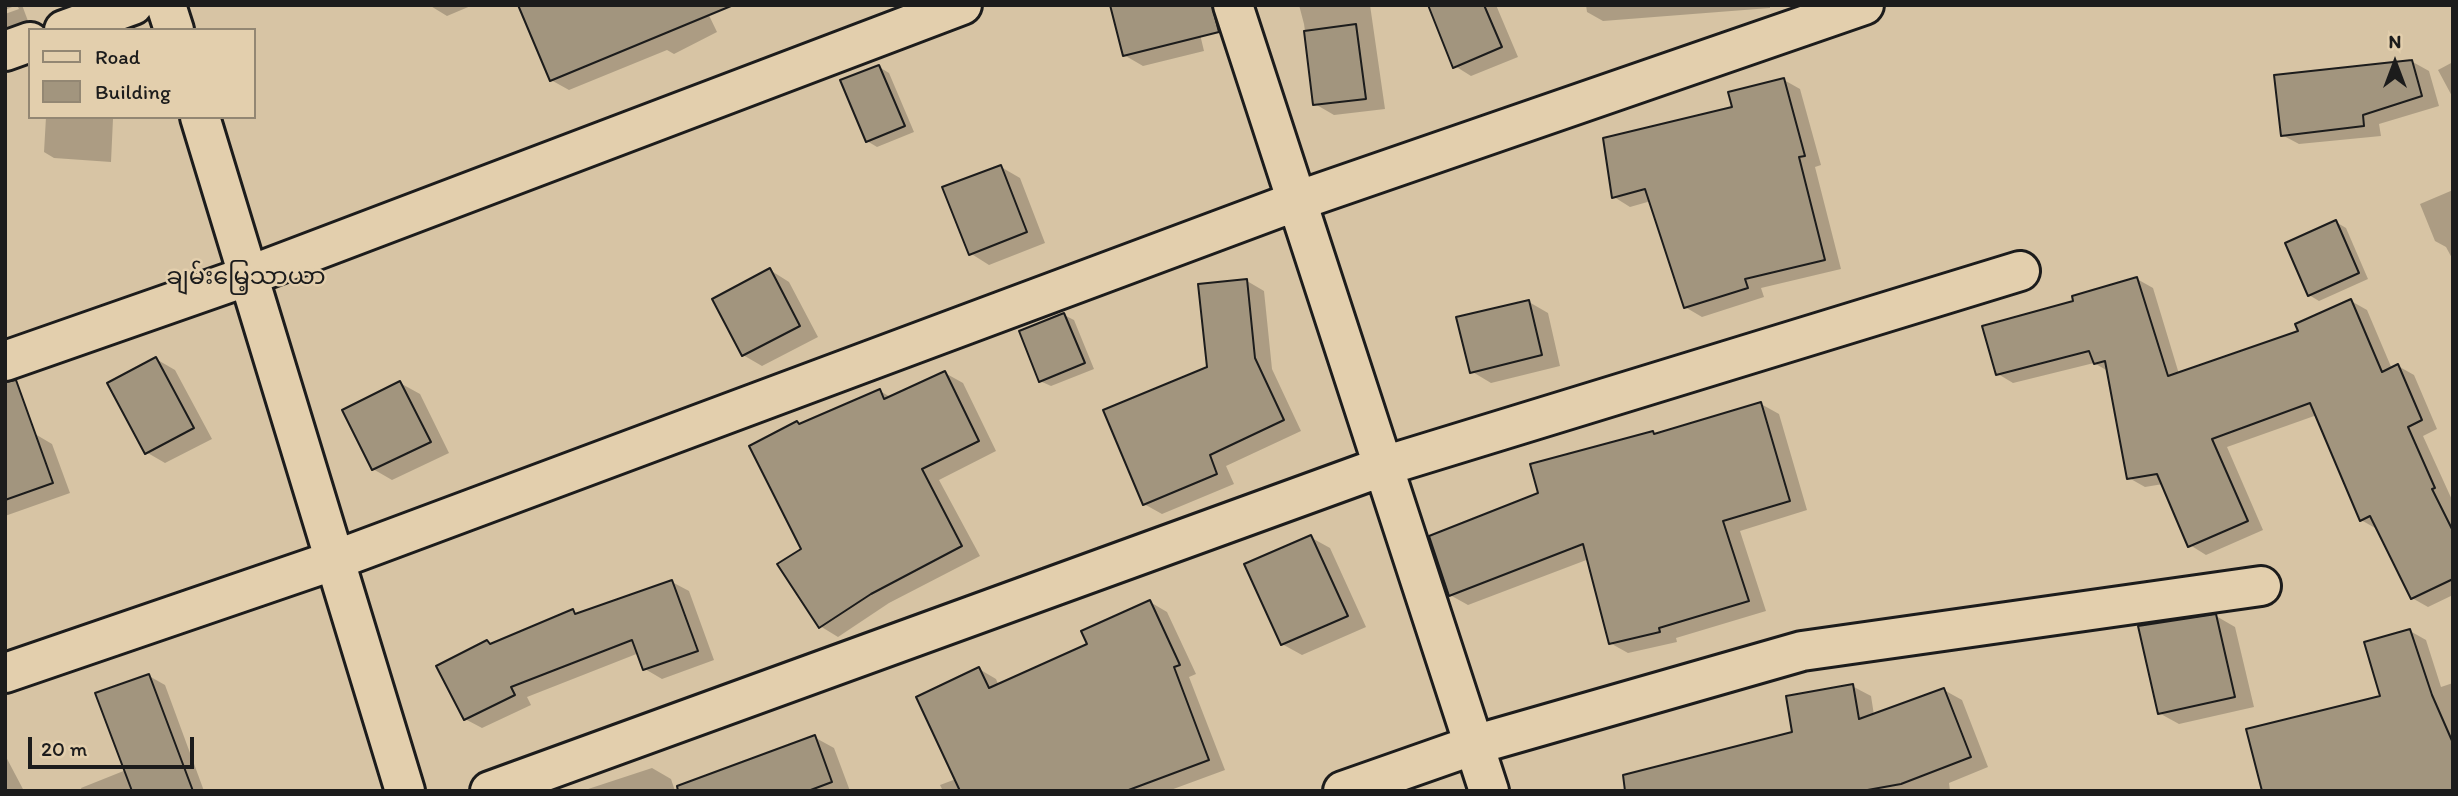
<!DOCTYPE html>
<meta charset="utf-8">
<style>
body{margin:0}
#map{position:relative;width:2458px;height:796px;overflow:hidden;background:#d7c4a4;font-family:Itim,sans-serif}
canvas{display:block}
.frame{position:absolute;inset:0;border:7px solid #1c1c1c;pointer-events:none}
.legend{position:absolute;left:28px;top:28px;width:228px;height:91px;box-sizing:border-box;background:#e3cfad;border:2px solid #938773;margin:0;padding:9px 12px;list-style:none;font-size:21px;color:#1c1c1c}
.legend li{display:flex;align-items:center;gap:14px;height:35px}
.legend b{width:35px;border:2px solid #938773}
.north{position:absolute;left:2360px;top:28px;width:70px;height:70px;-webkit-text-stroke:5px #e3cfad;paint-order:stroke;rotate:0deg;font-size:19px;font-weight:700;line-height:28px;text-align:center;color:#1c1c1c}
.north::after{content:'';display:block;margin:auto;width:24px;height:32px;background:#1c1c1c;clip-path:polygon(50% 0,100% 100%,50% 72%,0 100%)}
.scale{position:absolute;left:28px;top:737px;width:166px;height:32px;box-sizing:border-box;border:4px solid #1c1c1c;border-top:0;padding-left:9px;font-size:21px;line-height:24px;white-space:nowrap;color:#1c1c1c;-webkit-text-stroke:5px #e3cfad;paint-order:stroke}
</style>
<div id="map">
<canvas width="2458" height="796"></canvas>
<div class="frame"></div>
<ul class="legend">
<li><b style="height:9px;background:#e3cfad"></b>Road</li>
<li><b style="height:19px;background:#a2957e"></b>Building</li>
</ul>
<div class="north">N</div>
<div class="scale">20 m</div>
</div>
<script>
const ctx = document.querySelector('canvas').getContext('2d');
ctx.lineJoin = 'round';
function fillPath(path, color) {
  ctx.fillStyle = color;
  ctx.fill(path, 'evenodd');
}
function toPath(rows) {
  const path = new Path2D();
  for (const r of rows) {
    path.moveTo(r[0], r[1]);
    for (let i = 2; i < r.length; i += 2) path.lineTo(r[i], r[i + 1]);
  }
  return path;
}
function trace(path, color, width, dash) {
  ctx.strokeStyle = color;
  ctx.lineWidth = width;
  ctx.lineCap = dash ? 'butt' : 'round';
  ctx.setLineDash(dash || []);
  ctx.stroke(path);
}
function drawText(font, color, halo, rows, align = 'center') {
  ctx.font = font + ' Itim,"Noto Sans Myanmar",sans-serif';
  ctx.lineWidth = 5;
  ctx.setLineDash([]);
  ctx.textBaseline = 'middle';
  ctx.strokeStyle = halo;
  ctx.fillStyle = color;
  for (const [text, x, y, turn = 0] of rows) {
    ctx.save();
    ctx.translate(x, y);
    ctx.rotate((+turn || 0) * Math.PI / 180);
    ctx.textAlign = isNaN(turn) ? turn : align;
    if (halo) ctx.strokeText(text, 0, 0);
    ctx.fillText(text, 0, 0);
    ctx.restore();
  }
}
const shadow = toPath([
 [5,5,22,5,28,21,5,31,5,14,19,9,17,5,5,10],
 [429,5,473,5,447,16],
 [704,5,717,32,674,54,667,50,569,90,551,80],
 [1193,5,1204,51,1143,66,1124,55],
 [1299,5,1370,5,1385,109,1334,115,1315,104,1304,24],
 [1430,5,1496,5,1518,57,1471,76,1455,66],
 [1586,5,1770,5,1770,8,1603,21,1587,12],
 [2411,61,2429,71,2439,106,2379,124,2381,136,2299,144,2282,135],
 [2453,62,2453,98,2438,70],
 [879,67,889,73,914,132,877,147,867,141],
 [1784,80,1800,89,1821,165,1815,167,1841,269,1761,288,1764,297,1702,317,1685,307,1651,201,1630,207,1614,197,1734,108],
 [46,117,110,117,113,119,111,162,54,158,44,152],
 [1001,167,1020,178,1045,243,989,265,970,253],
 [2453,190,2453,260,2446,247,2435,241,2420,204],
 [2336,222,2346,228,2368,279,2319,301,2309,295],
 [770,270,789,282,818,337,762,366,743,355],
 [2137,279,2153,288,2179,374,2301,332,2351,301,2367,310,2392,369,2398,366,2414,375,2437,429,2423,436,2453,502,2453,595,2428,607,2412,598,2377,529,2361,520,2317,415,2227,447,2263,530,2206,555,2190,545,2163,484,2145,487,2129,478,2108,371,2094,363,2013,383,1998,374,2075,302],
 [1247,281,1264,291,1272,369,1301,431,1226,466,1234,484,1162,514,1144,504],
 [1529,302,1548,313,1560,366,1491,383,1471,371],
 [1064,315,1074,320,1094,369,1051,386,1040,381],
 [156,359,175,370,212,439,165,463,146,452],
 [945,373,963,383,996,451,939,480,980,556,889,603,838,637,820,626,803,550,880,391,892,398],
 [400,383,420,394,449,453,392,480,373,469],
 [1761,404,1779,414,1807,510,1740,531,1766,611,1676,638,1677,642,1628,653,1610,643,1589,559,1468,605,1450,595,1540,494,1653,432,1658,435],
 [35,434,52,444,70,493,5,516,5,445],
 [1310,537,1330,548,1366,627,1302,655,1282,644],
 [672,582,689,591,714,660,662,679,645,669,639,653,527,697,531,705,482,728,465,719,487,642,493,645,573,611,578,615],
 [1150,602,1167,612,1196,674,1189,677,1225,770,1168,791,943,791,940,785,956,779,979,669,996,679,999,686,1089,645],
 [2216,616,2235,627,2254,707,2179,724,2159,713],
 [2410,631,2426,640,2441,687,2453,683,2453,791,2382,697],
 [149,676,165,685,204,791,82,791,81,788,126,770],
 [1852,686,1871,696,1874,715,1944,690,1962,700,1988,767,1949,783,1950,791,1706,791,1794,733],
 [814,737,834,748,850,791,756,791],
 [5,755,24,791,5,791],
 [652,768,671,779,675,791,582,791]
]);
const building = toPath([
 [518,5,731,5,731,6,550,81,518,5],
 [1110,5,1212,5,1219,32,1123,56,1110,5],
 [1428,5,1484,5,1502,47,1453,68,1428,5],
 [1356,24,1366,99,1313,105,1304,31,1356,24],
 [2412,60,2422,96,2363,115,2364,126,2281,136,2274,75,2412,60],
 [879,65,905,126,866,142,840,80,879,65],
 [1784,78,1805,156,1799,157,1825,260,1745,279,1748,288,1684,308,1645,189,1612,198,1603,138,1732,107,1728,92,1784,78],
 [1001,165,1027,232,969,255,942,187,1001,165],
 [2336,220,2359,273,2308,296,2285,243,2336,220],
 [770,268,800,326,742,356,712,299,770,268],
 [2137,277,2168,376,2298,331,2295,324,2351,299,2382,372,2398,364,2422,420,2408,427,2435,488,2432,489,2453,531,2453,579,2411,599,2370,516,2360,521,2310,403,2212,439,2248,521,2188,547,2157,474,2127,479,2105,361,2094,364,2089,351,1996,375,1982,326,2073,301,2072,296,2137,277],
 [1247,279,1255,358,1284,420,1210,455,1217,474,1143,505,1103,410,1207,367,1198,284,1247,279],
 [1529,300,1542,355,1470,373,1456,317,1529,300],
 [1064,313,1085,363,1039,382,1019,331,1064,313],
 [156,357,194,428,145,454,107,383,156,357],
 [945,371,979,441,922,469,962,546,871,594,819,628,777,564,801,549,749,446,797,421,799,424,880,389,884,399,945,371],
 [16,380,53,483,5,500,5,382,16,380],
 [400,381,431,442,372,470,342,410,400,381],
 [1761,402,1790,501,1723,521,1749,601,1659,628,1660,632,1609,644,1583,544,1449,596,1429,536,1538,493,1530,464,1653,431,1654,434,1761,402],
 [1311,535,1348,616,1281,645,1244,564,1311,535],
 [672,580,698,651,643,670,632,640,511,687,515,695,464,720,436,666,487,640,490,644,573,609,575,614,672,580],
 [1150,600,1180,665,1174,667,1209,760,1126,791,960,791,916,697,979,667,989,688,1087,644,1081,631,1150,600],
 [2216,614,2235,697,2158,714,2138,626,2216,614],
 [2410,629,2432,695,2453,743,2453,791,2262,791,2246,729,2380,696,2364,642,2410,629],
 [149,674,193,791,132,791,95,693,149,674],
 [1853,684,1859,719,1944,688,1971,757,1901,784,1862,791,1625,791,1623,775,1792,732,1786,696,1853,684],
 [815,735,832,782,808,791,678,791,677,786,815,735]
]);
const minor = toPath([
 [166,5,174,30],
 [1233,5,1489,791],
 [64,30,133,5],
 [5,51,30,42],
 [200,117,405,791],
 [5,361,248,276,962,5],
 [5,673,335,560,1297,201,1864,5],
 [490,791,1384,466,2020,271],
 [1343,791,1474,745,1802,651,2261,586]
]);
const quarterNames = [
 ["ချမ်းမြေ့သာယာ",246,278]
];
fillPath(shadow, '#0003');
fillPath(building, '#a2957e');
trace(building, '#1c1c1c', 2);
trace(minor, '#1c1c1c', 44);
trace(minor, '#e3cfad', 38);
drawText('24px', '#1c1c1c', '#e3cfad', quarterNames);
</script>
